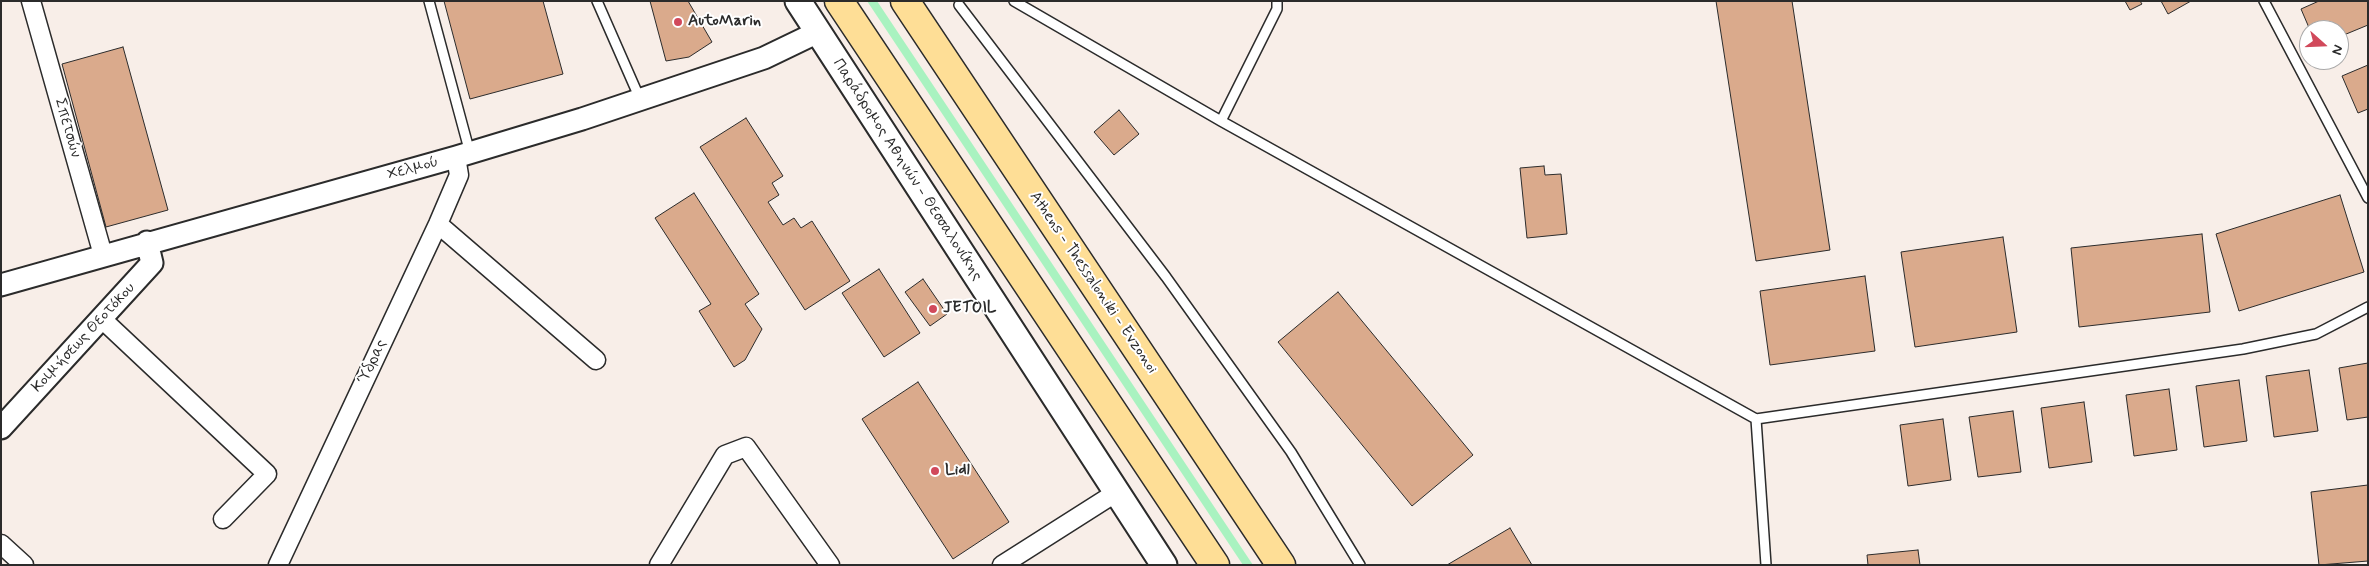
<!DOCTYPE html>
<meta charset="utf-8">
<style>
body{margin:0}
#map{position:relative;width:2369px;height:566px;overflow:hidden;background:#f8eee8;font-family:Mynerve,sans-serif}
canvas{display:block}
.frame{position:absolute;inset:0;border:2px solid #2b2b2b;pointer-events:none}
.north{position:absolute;left:2299px;top:20px;width:50px;height:50px;box-sizing:border-box;background:#fff;border:1px solid #aaa;border-radius:50%;rotate:110deg;font-size:14px;font-weight:700;line-height:20px;text-align:center;color:#2b2b2b}
.north::after{content:'';display:block;margin:auto;width:18px;height:22px;background:#d1495b;clip-path:polygon(50% 0,100% 100%,50% 72%,0 100%)}
</style>
<div id="map">
<canvas width="2369" height="566"></canvas>
<div class="frame"></div>
<div class="north">N</div>
</div>
<script>
const ctx = document.querySelector('canvas').getContext('2d');
ctx.lineJoin = 'round';
function fillPath(path, color) {
  ctx.fillStyle = color;
  ctx.fill(path, 'evenodd');
}
function toPath(rows) {
  const path = new Path2D();
  for (const r of rows) {
    path.moveTo(r[0], r[1]);
    for (let i = 2; i < r.length; i += 2) path.lineTo(r[i], r[i + 1]);
  }
  return path;
}
function trace(path, color, width, dash) {
  ctx.strokeStyle = color;
  ctx.lineWidth = width;
  ctx.lineCap = dash ? 'butt' : 'round';
  ctx.setLineDash(dash || []);
  ctx.stroke(path);
}
function drawText(font, color, halo, rows, align = 'center') {
  ctx.font = font + ' Mynerve,sans-serif';
  ctx.lineWidth = 4;
  ctx.setLineDash([]);
  ctx.textBaseline = 'middle';
  ctx.strokeStyle = halo;
  ctx.fillStyle = color;
  for (const [text, x, y, turn = 0] of rows) {
    ctx.save();
    ctx.translate(x, y);
    ctx.rotate((+turn || 0) * Math.PI / 180);
    ctx.textAlign = isNaN(turn) ? turn : align;
    if (halo) ctx.strokeText(text, 0, 0);
    ctx.fillText(text, 0, 0);
    ctx.restore();
  }
}
const green = toPath([
 [867,1,877,1,1253,565,1243,565]
]);
const building = toPath([
 [444,1,543,1,563,74,470,99,444,1],
 [650,1,688,1,712,42,689,57,666,61,650,1],
 [1716,1,1792,1,1830,250,1756,261,1716,1],
 [2125,1,2140,1,2142,4,2130,10,2125,1],
 [2161,1,2191,1,2168,14,2161,1],
 [2319,1,2368,1,2368,25,2339,37,2339,30,2310,30,2301,9,2319,1],
 [123,47,168,210,106,227,62,64,123,47],
 [2368,65,2368,109,2358,113,2342,76,2368,65],
 [1119,110,1139,134,1114,155,1094,132,1119,110],
 [746,118,783,176,772,183,779,195,768,202,783,225,794,218,801,228,812,221,850,281,805,310,700,147,746,118],
 [1544,166,1545,175,1561,174,1567,234,1527,238,1520,168,1544,166],
 [694,193,759,294,745,304,762,329,745,360,734,367,699,311,711,304,655,218,694,193],
 [2340,195,2364,272,2239,311,2216,234,2340,195],
 [2202,234,2210,312,2079,327,2071,248,2202,234],
 [2003,237,2017,332,1915,347,1901,252,2003,237],
 [879,269,920,333,884,357,842,293,879,269],
 [1865,276,1875,351,1770,365,1760,291,1865,276],
 [923,279,947,314,930,326,905,292,923,279],
 [1338,292,1473,455,1412,506,1278,342,1338,292],
 [2368,363,2368,417,2347,420,2339,368,2368,363],
 [2309,370,2318,431,2274,437,2266,376,2309,370],
 [2239,380,2247,441,2204,447,2196,386,2239,380],
 [918,382,1009,522,953,559,862,419,918,382],
 [2169,389,2177,450,2134,456,2126,395,2169,389],
 [2084,402,2092,462,2049,468,2041,408,2084,402],
 [2013,411,2021,472,1978,477,1969,417,2013,411],
 [1943,419,1951,480,1908,486,1900,425,1943,419],
 [2368,485,2368,561,2319,565,2311,492,2368,485],
 [1510,528,1532,565,1447,565,1510,528],
 [1918,550,1920,565,1868,565,1867,555,1918,550]
]);
const service = toPath([
 [429,1,470,153],
 [597,1,640,99],
 [1014,1,1221,121,1756,419,1766,565],
 [2264,1,2368,198],
 [959,5,1166,277,1291,452,1360,565],
 [1221,121,1277,9,1277,1],
 [1756,419,2243,349,2316,334,2368,307]
]);
const minor = toPath([
 [31,1,103,255],
 [438,224,596,360],
 [102,319,267,474,223,519],
 [1,544,24,565],
 [278,565,438,224,459,175,456,157],
 [659,565,725,455,746,447,830,565],
 [1002,565,1117,492]
]);
const tertiary = toPath([
 [1,285,456,157,582,119,764,58,818,32],
 [1,428,152,263,147,242]
]);
const secondary = toPath([
 [798,1,1164,565]
]);
const motorway = toPath([
 [839,1,1215,565],
 [905,1,1281,565]
]);
const markers = [
 [678,22,5,"#d1495b"],
 [933,309,5,"#d1495b"],
 [935,471,5,"#d1495b"]
];
const poiNames = [
 ["AutoMarin",688,22],
 ["JETOIL",943,309],
 ["Lidl",945,471]
];
const streetNames = [
 ["Σπετσών",67,128,74],
 ["Χελμού",413,169,-15],
 ["Παράδρομος Αθηνών - Θεσσαλονίκης",907,170,57],
 ["Athens - Thessaloniki - Evzonoi",1093,283,56],
 ["Κοιμήσεως Θεοτόκου",84,338,-47],
 ["Ύδρας",373,362,-65]
];
fillPath(green, '#a9f2c0');
fillPath(building, '#daaa8c');
trace(building, '#2b2b2b', 1);
trace(service, '#2b2b2b', 12);
trace(minor, '#2b2b2b', 21);
trace(tertiary, '#2b2b2b', 25);
trace(secondary, '#2b2b2b', 29);
trace(motorway, '#2b2b2b', 31);
trace(service, '#fff', 9);
trace(minor, '#fff', 18);
trace(tertiary, '#fff', 21);
trace(secondary, '#fff', 25);
trace(motorway, '#fede96', 28);
for (const [x, y, r, color] of markers) {
  const dot = new Path2D();
  dot.arc(x, y, r, 0, 2 * Math.PI);
  ctx.fillStyle = color;
  ctx.fill(dot);
  trace(dot, '#fff', 2);
}
drawText('bold 16px', '#2b2b2b', '#fff', poiNames, 'left');
drawText('16px', '#2b2b2b', '#fff', streetNames);
</script>
